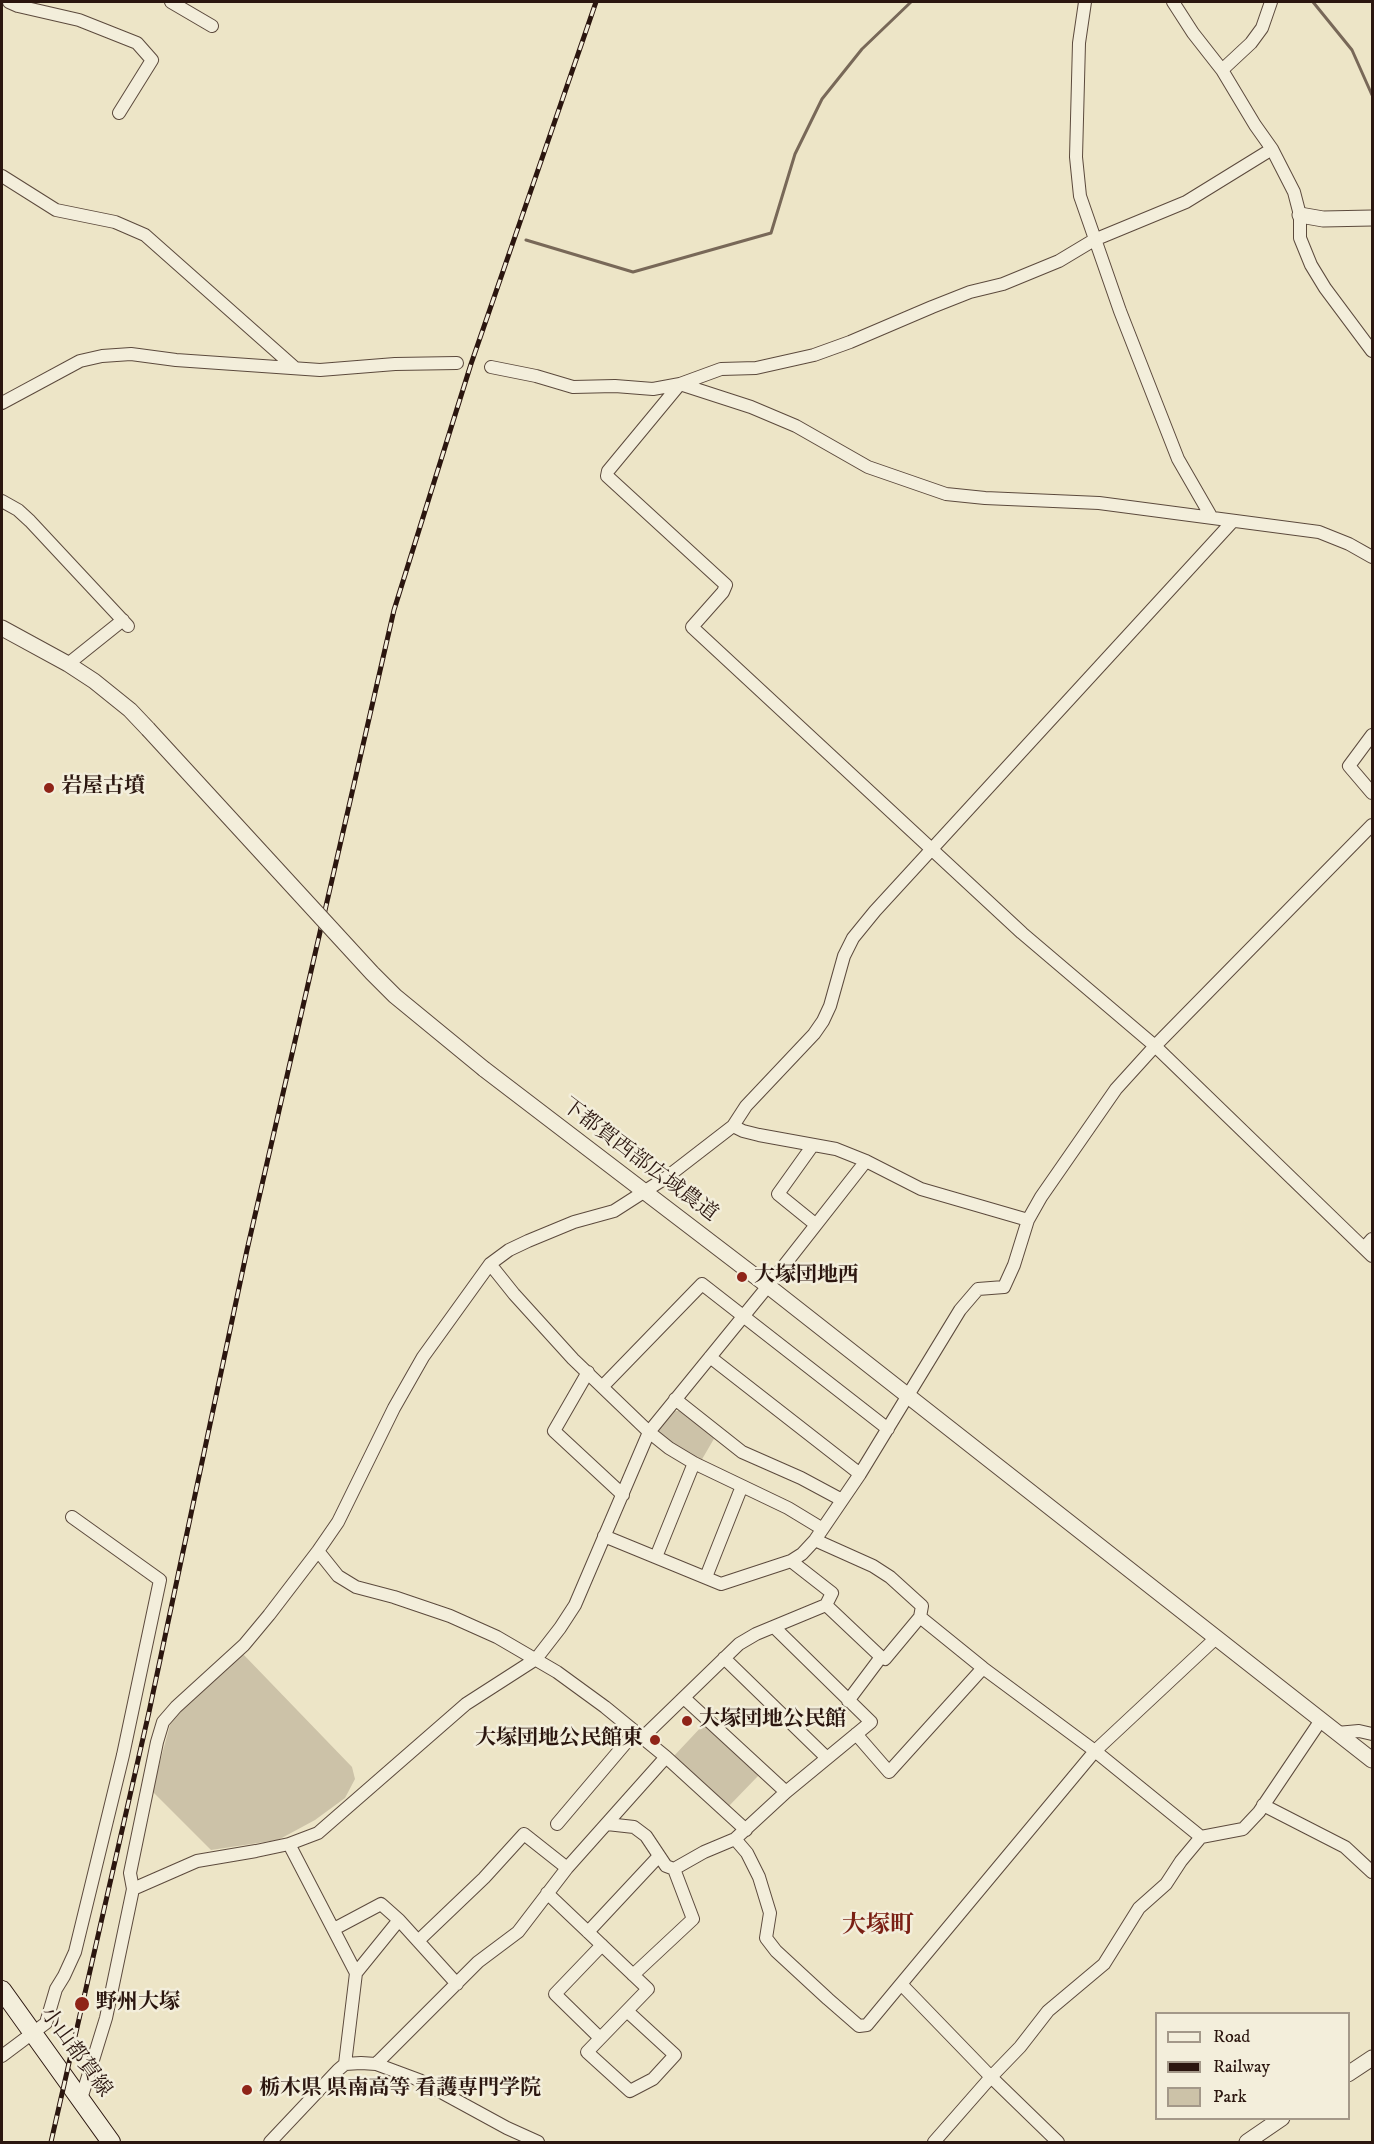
<!DOCTYPE html>
<meta charset="utf-8">
<style>
body{margin:0}
#map{position:relative;width:1374px;height:2144px;overflow:hidden;background:#ede5c7;font-family:"IM FELL DW Pica",serif}
canvas{display:block}
.frame{position:absolute;inset:0;border:3px solid #2b160f;pointer-events:none}
.legend{position:absolute;left:1155px;top:2012px;width:195px;height:108px;box-sizing:border-box;background:#f3eedb;border:2px solid #a39889;margin:0;padding:8px 10px;list-style:none;font-size:18px;color:#2b160f}
.legend li{display:flex;align-items:center;gap:12px;height:30px}
.legend b{width:30px;border:2px solid #a39889}
</style>
<div id="map">
<canvas width="1374" height="2144"></canvas>
<div class="frame"></div>
<ul class="legend">
<li><b style="height:8px;background:#f3eedb"></b>Road</li>
<li><b style="height:8px;background:#2b160f"></b>Railway</li>
<li><b style="height:16px;background:#ccc2a8"></b>Park</li>
</ul>
</div>
<script>
const ctx = document.querySelector('canvas').getContext('2d');
ctx.lineJoin = 'round';
function fillPath(path, color) {
  ctx.fillStyle = color;
  ctx.fill(path, 'evenodd');
}
function toPath(rows) {
  const path = new Path2D();
  for (const r of rows) {
    path.moveTo(r[0], r[1]);
    for (let i = 2; i < r.length; i += 2) path.lineTo(r[i], r[i + 1]);
  }
  return path;
}
function trace(path, color, width, dash) {
  ctx.strokeStyle = color;
  ctx.lineWidth = width;
  ctx.lineCap = dash ? 'butt' : 'round';
  ctx.setLineDash(dash || []);
  ctx.stroke(path);
}
function drawText(font, color, halo, rows, align = 'center') {
  ctx.font = font + ' "IM FELL DW Pica","Noto Serif JP",serif';
  ctx.lineWidth = 5;
  ctx.setLineDash([]);
  ctx.textBaseline = 'middle';
  ctx.strokeStyle = halo;
  ctx.fillStyle = color;
  for (const [text, x, y, turn = 0] of rows) {
    ctx.save();
    ctx.translate(x, y);
    ctx.rotate((+turn || 0) * Math.PI / 180);
    ctx.textAlign = isNaN(turn) ? turn : align;
    if (halo) ctx.strokeText(text, 0, 0);
    ctx.fillText(text, 0, 0);
    ctx.restore();
  }
}
const green = toPath([
 [672,1411,680,1411,715,1437,701,1461,672,1444,659,1434,659,1427],
 [242,1653,352,1767,355,1779,345,1798,315,1820,278,1840,211,1850,152,1791,170,1725,181,1707],
 [704,1724,759,1775,728,1807,673,1757]
]);
const stream = toPath([
 [1313,2,1352,50,1372,95],
 [526,240,633,272,771,233,795,154,822,99,862,49,911,2]
]);
const minor = toPath([
 [9,2,18,6,79,20,137,43,152,60,119,113],
 [171,2,212,26],
 [1085,2,1079,43,1076,157,1080,196,1120,311,1178,459,1212,518],
 [1173,2,1193,33,1222,70,1255,125,1272,149,1294,192,1300,215,1300,238,1311,265,1325,288,1372,351],
 [1222,70,1251,43,1262,28,1271,2],
 [2,176,56,210,115,222,145,235,294,367],
 [491,367,536,376,573,387,615,386,653,389,680,384,721,369,756,368,814,355,850,342,932,307,970,292,1003,284,1059,261,1094,240,1186,202,1272,149],
 [680,384,608,471,607,476,726,585,723,592,692,627,1022,933,1155,1046,1372,1256],
 [680,384,751,407,796,426,868,467,946,494,985,498,1099,503,1319,532,1349,544,1372,557],
 [2,403,80,361,102,356,131,354,176,360,320,370,395,364,457,363],
 [2,501,18,510,30,521,128,626],
 [68,664,123,620],
 [1372,735,1349,766,1372,793],
 [733,1126,743,1131,759,1135,836,1149,866,1161,921,1189,1028,1220],
 [813,1145,778,1194,815,1224],
 [1364,1248,1372,1239],
 [490,1264,514,1294,573,1359,649,1432,669,1448,694,1463,788,1508,821,1528],
 [710,1357,860,1474],
 [588,1372,554,1431,623,1495],
 [602,1387,702,1284,888,1429],
 [675,1399,742,1452,801,1478,842,1500],
 [604,1536,721,1584,791,1561,802,1554,815,1540,860,1474,960,1310,978,1289,1004,1287,1014,1265,1028,1220,1041,1197,1116,1089,1155,1046,1372,825],
 [815,1540,873,1566,890,1577,922,1606,920,1617,983,1668,1095,1751,1201,1837],
 [318,1551,338,1576,356,1587,394,1597,450,1616,497,1637,557,1672,605,1707,666,1757,746,1830],
 [656,1557,694,1463],
 [706,1577,742,1486],
 [826,1605,881,1657,848,1701],
 [881,1657,885,1659,920,1617],
 [724,1658,827,1758],
 [684,1698,786,1792],
 [1337,1733,1359,1731,1372,1734],
 [856,1734,889,1772,983,1668],
 [642,1738,739,1644,756,1634,826,1605,832,1593,791,1561],
 [1263,1805,1345,1847,1372,1872],
 [557,1824,635,1732],
 [607,1824,634,1827,646,1836,666,1866,674,1869,704,1852,735,1839,786,1792,871,1722,774,1627],
 [735,1839,747,1853,759,1877,770,1913,766,1938,776,1951,828,1999,859,2026,867,2025,901,1984],
 [289,1844,356,1973,345,2064],
 [133,1889,197,1861,256,1851,289,1844,318,1833,466,1704,536,1659,560,1628,575,1605,649,1432,768,1286,866,1161],
 [547,1893,648,1989,587,2052,630,2091,653,2079,675,2055,627,2011],
 [334,1929,381,1904,399,1920,457,1984],
 [588,1932,659,1856],
 [418,1941,484,1878,524,1834,567,1868],
 [356,1973,399,1920],
 [633,1975,693,1919,674,1869],
 [600,2038,555,1994,602,1945],
 [2,2056,46,2023,56,1989,64,1976,75,1952,123,1755,160,1580,72,1517],
 [376,2064,478,1962,518,1932,567,1868,666,1757],
 [81,2099,106,2018,133,1889,130,1873,157,1742,163,1722,176,1707,244,1645,269,1615,318,1551,338,1522,394,1408,423,1357,490,1264,509,1250,528,1241,574,1222,614,1211,667,1177,733,1126,746,1106,814,1034,823,1021,830,1006,844,956,853,938,875,911,1233,521],
 [270,2142,338,2070,345,2064,361,2063,376,2064,419,2080,507,2128,538,2142],
 [934,2142,991,2077,1020,2047,1048,2011,1104,1964,1139,1908,1166,1884,1181,1861,1201,1837,1243,1829,1259,1812,1321,1720],
 [1058,2142,991,2077,901,1984,1095,1751,1216,1638]
]);
const tertiary = toPath([
 [1300,215,1323,219,1372,218],
 [2,628,68,664,94,681,130,710,148,729],
 [484,1069,768,1286,1372,1760],
 [1348,2074,1372,2058],
 [1247,2142,1282,2118]
]);
const secondary = toPath([
 [2,1990,111,2142]
]);
const rail = toPath([
 [51,2142,149,1712,247,1250,394,610,471,364,596,2]
]);
const tertiaryBridge = toPath([
 [148,729,372,973,395,996,484,1069]
]);
const markers = [
 [49,788,6,"#8f2418"],
 [742,1277,6,"#8f2418"],
 [687,1721,6,"#8f2418"],
 [655,1740,6,"#8f2418"],
 [82,2004,8,"#8f2418"],
 [247,2090,6,"#8f2418"]
];
const poiNames = [
 ["岩屋古墳",61,788],
 ["大塚団地西",754,1277],
 ["大塚団地公民館",699,1721],
 ["大塚団地公民館東",643,1740,"right"],
 ["野州大塚",96,2004],
 ["栃木県 県南高等 看護専門学院",259,2090]
];
const streetNames = [
 ["下都賀西部広域農道",639,1161,37],
 ["小山都賀線",75,2053,54]
];
const quarterNames = [
 ["大塚町",878,1927]
];
fillPath(green, '#ccc2a8');
trace(stream, '#786858', 3);
trace(minor, '#5c4a3d', 14);
trace(tertiary, '#5c4a3d', 17);
trace(secondary, '#2b160f', 20);
trace(minor, '#f3eedb', 12);
trace(tertiary, '#f3eedb', 15);
trace(secondary, '#f3eedb', 18);
trace(rail, '#2b160f', 5);
trace(rail, '#f3eedb', 3, [9]);
trace(tertiaryBridge, '#5c4a3d', 17, []);
trace(tertiaryBridge, '#f3eedb', 15);
for (const [x, y, r, color] of markers) {
  const dot = new Path2D();
  dot.arc(x, y, r, 0, 2 * Math.PI);
  ctx.fillStyle = color;
  ctx.fill(dot);
  trace(dot, '#f3eedb', 2);
}
drawText('bold 21px', '#2b160f', '#f3eedb', poiNames, 'left');
drawText('21px', '#2b160f', '#f3eedb', streetNames);
drawText('bold 24px', '#7a1f14', '#f3eedb', quarterNames);
</script>
